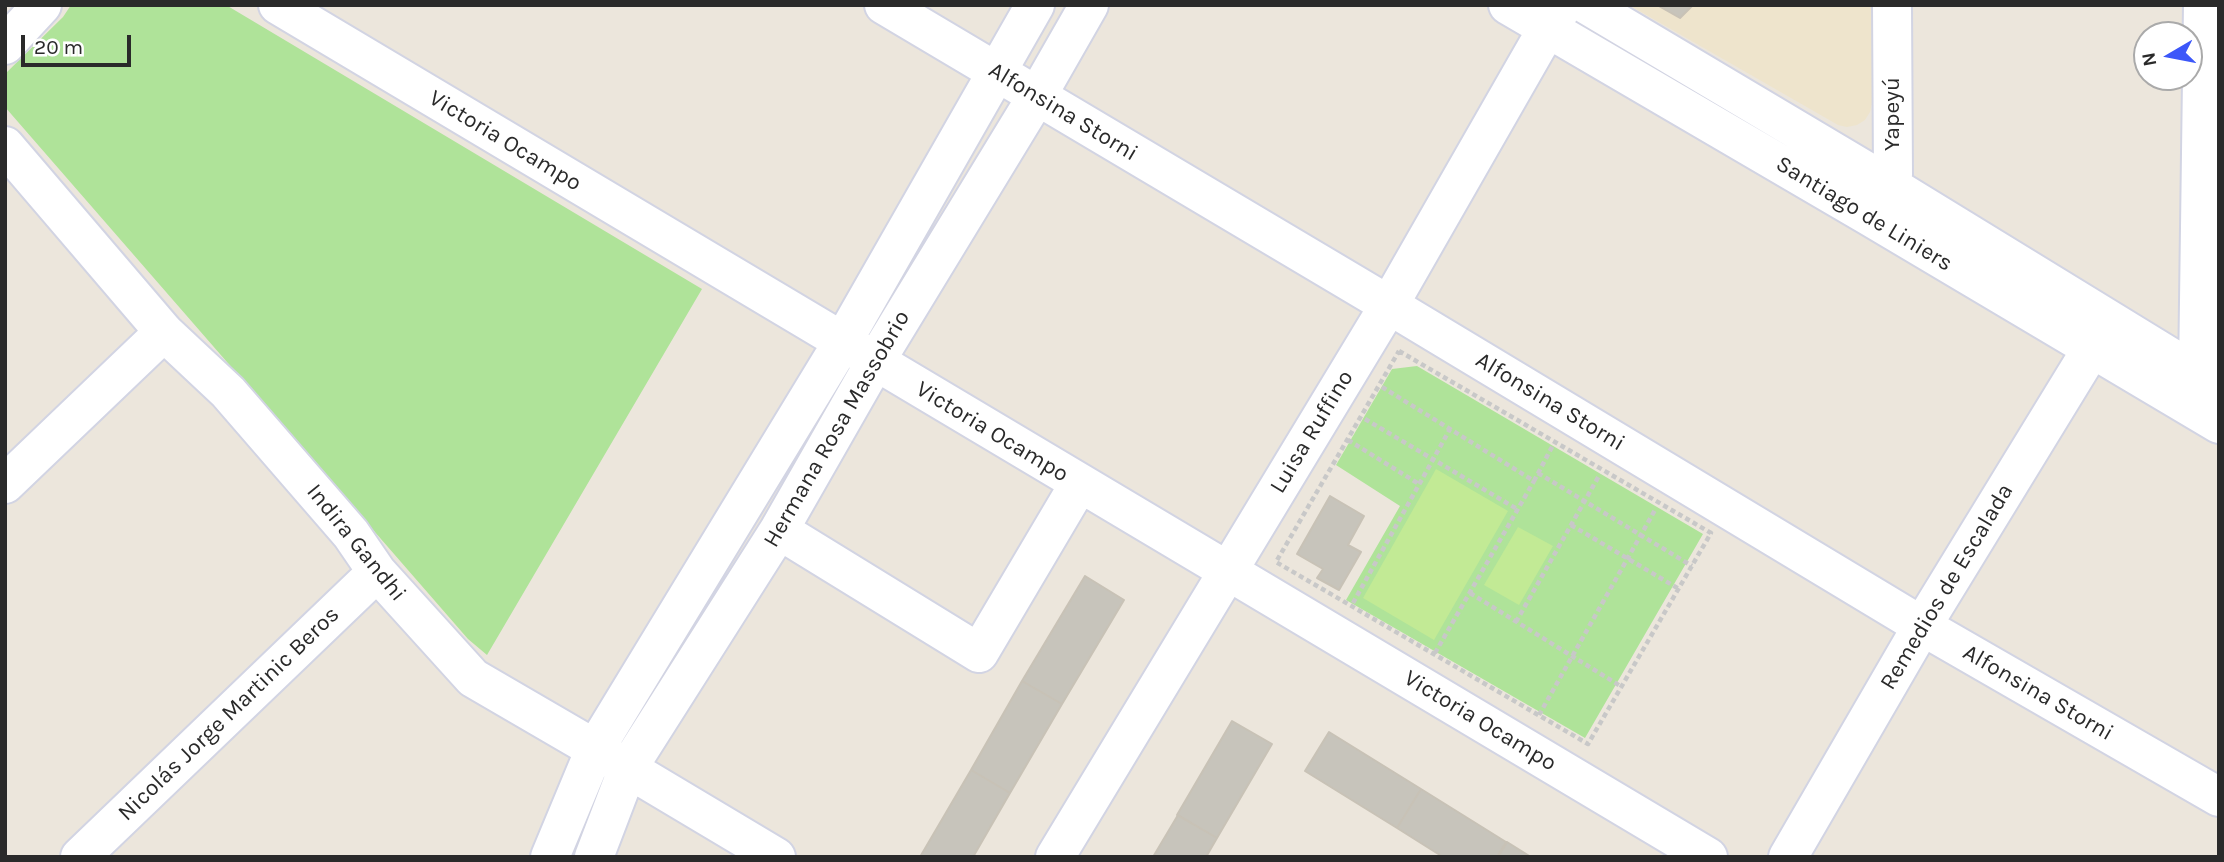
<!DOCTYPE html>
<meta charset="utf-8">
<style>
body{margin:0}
#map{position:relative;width:2224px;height:862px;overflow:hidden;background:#ece6dc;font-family:Karla,sans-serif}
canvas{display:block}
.frame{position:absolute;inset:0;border:7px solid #2a2a2a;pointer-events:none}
.north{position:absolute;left:2133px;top:21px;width:70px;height:70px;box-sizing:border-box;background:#fff;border:2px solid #aaa;border-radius:50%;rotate:260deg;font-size:19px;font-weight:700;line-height:28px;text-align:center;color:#2a2a2a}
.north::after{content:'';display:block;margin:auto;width:24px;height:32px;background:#3c57f9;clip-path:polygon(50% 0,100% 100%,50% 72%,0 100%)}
.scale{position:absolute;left:21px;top:35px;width:110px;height:32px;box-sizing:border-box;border:4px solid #2a2a2a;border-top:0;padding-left:9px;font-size:21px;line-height:24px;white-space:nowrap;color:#2a2a2a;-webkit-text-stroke:5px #fff;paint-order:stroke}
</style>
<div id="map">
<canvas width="2224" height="862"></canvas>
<div class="frame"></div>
<div class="north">N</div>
<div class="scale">20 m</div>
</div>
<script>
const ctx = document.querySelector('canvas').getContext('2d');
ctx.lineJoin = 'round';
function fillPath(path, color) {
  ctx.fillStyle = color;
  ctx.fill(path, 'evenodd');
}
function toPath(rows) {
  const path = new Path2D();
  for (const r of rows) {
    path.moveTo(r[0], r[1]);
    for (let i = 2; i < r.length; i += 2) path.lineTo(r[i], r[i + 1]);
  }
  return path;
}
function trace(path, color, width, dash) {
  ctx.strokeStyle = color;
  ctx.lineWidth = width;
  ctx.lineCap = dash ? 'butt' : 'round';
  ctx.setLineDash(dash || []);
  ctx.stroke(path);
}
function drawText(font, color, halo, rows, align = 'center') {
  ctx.font = font + ' Karla,sans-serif';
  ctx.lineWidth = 6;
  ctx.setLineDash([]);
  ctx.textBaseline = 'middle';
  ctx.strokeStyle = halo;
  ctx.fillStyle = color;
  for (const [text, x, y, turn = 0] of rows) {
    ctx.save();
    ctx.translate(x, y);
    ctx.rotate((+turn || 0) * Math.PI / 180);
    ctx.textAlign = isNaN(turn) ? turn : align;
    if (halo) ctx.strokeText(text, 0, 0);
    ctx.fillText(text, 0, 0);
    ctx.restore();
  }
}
const education = toPath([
 [1629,5,1873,5,1872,103,1870,112,1865,120,1857,125,1847,127,1838,125]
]);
const green = toPath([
 [71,5,226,5,702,289,487,655,468,639,5,107,5,74,63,17],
 [1417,366,1703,534,1585,738,1346,600,1400,506,1336,465,1392,369]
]);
const pitch = toPath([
 [1436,469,1508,511,1434,640,1363,598],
 [1518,527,1553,546,1519,605,1484,585]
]);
const building = toPath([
 [1657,5,1693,5,1680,18,1657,5],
 [1330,496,1364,516,1348,545,1361,552,1339,590,1317,578,1323,569,1297,554,1330,496],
 [1085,576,1124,600,1062,704,1022,681,1085,576],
 [1022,681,1062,704,1010,793,971,770,1022,681],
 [1232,721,1272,744,1217,838,1177,815,1232,721],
 [1329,732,1421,789,1397,828,1305,771,1329,732],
 [971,770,1010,793,973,857,920,857,971,770],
 [1421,789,1506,842,1497,857,1443,857,1397,828,1421,789],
 [1178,815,1217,838,1206,857,1153,857,1178,815],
 [1507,842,1531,857,1498,857,1507,842]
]);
const path = toPath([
 [1399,351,1711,533,1588,744,1276,562,1399,351],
 [1382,387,1534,481,1553,445],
 [1365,419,1517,509],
 [1348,440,1419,484],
 [1538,473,1692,566],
 [1571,525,1679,589],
 [1470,593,1622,687],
 [1353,603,1450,429],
 [1516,622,1600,474],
 [1435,653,1534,481],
 [1539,715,1655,510]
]);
const minor = toPath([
 [278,5,1708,857],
 [884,5,1389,305,1922,626,2219,797],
 [1508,5,1869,216,2219,424],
 [1587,5,1888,184,2219,387],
 [5,45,42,5],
 [5,146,164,332,228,392,351,534,377,572,473,678,595,749,776,857],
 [1877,202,1893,175,1892,5],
 [2187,392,2198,375,2203,5],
 [5,484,164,332],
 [779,530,979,653,1079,484],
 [80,857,377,572],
 [550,857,595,749,842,343,1035,5],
 [594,857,628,768,779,530,875,362,1037,96,1089,5],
 [1055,857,1389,305,1547,29,1564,5],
 [1788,857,1922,626,2105,327]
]);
const streetNames = [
 ["Alfonsina Storni",1063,112,31],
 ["Yapeyú",1892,114,-90],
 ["Victoria Ocampo",505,141,31],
 ["Santiago de Liniers",1864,214,31],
 ["Alfonsina Storni",1550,402,31],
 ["Hermana Rosa Massobrio",837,429,-60],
 ["Victoria Ocampo",992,432,31],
 ["Luisa Ruffino",1312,432,-59],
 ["Indira Gandhi",356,543,51],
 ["Remedios de Escalada",1947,587,-59],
 ["Alfonsina Storni",2038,693,30],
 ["Nicolás Jorge Martinic Beros",229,714,-44],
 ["Victoria Ocampo",1480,721,31]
];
fillPath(education, '#eee4cc');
fillPath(green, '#afe399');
fillPath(pitch, '#c2ea95');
fillPath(building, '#c7c4bb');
trace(building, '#c8c2b6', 2);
trace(minor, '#d2d4e3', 42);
trace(path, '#c8c8c8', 4.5, [5, 3.5]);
trace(minor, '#fff', 38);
drawText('23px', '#2a2a2a', '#fff', streetNames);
</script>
